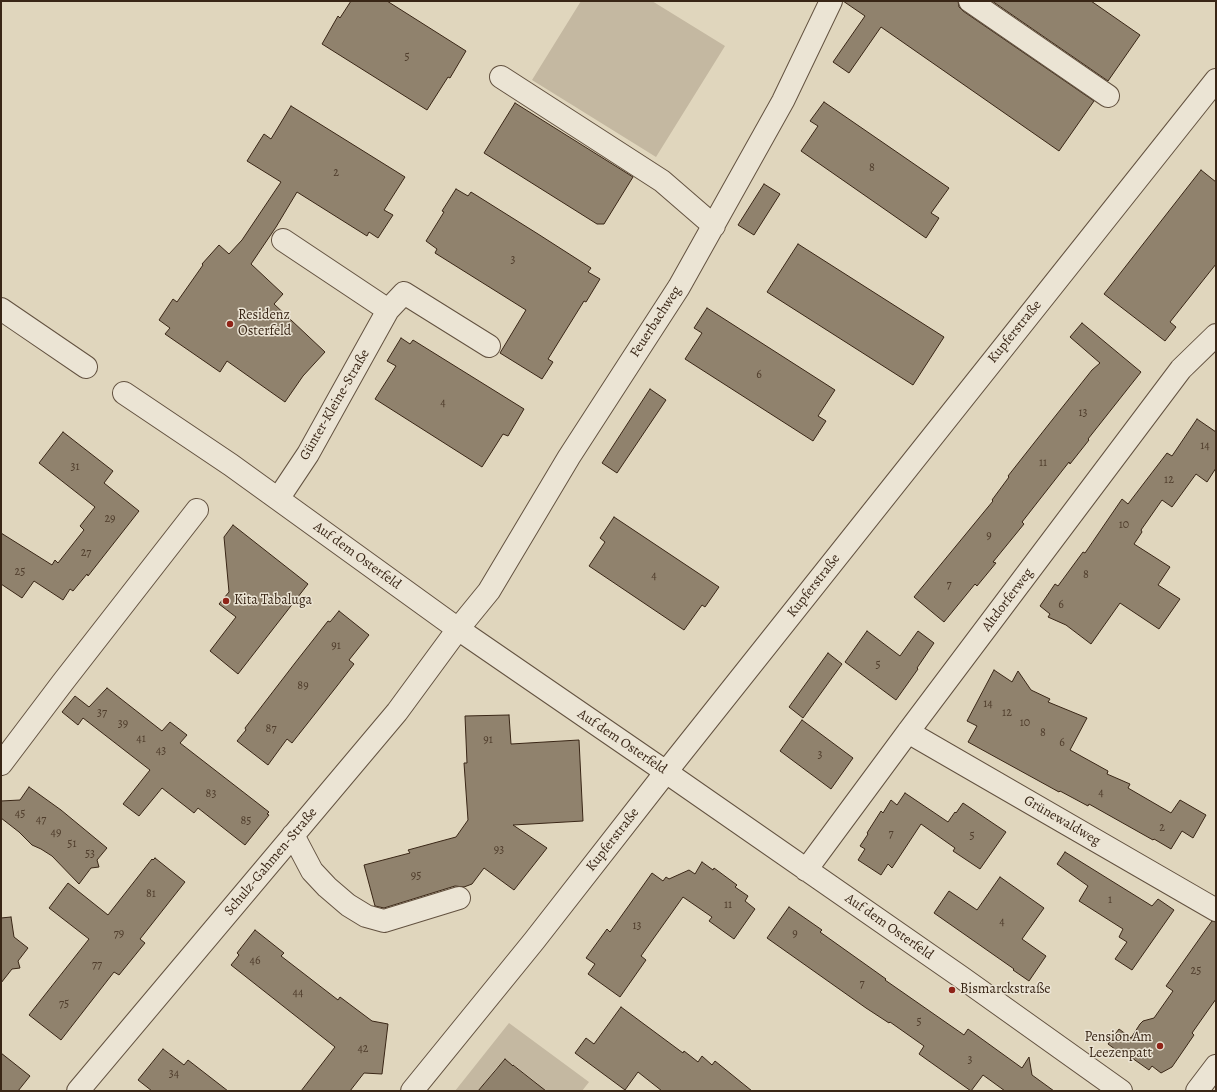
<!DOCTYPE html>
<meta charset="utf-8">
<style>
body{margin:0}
#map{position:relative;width:1217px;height:1092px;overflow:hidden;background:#e0d6bd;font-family:Alegreya,serif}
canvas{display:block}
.frame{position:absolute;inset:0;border:2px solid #392616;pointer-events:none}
</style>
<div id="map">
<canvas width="1217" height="1092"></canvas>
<div class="frame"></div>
</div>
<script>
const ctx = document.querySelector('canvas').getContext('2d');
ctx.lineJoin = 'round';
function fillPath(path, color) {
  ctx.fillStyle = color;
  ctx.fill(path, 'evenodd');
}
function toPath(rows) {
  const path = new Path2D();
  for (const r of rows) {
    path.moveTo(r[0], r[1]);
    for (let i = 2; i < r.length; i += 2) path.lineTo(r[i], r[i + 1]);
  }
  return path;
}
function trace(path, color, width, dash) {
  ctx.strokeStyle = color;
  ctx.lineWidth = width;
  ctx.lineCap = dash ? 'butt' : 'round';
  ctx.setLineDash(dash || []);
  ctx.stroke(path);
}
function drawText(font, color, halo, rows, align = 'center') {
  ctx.font = font + ' Alegreya,serif';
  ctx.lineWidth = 3;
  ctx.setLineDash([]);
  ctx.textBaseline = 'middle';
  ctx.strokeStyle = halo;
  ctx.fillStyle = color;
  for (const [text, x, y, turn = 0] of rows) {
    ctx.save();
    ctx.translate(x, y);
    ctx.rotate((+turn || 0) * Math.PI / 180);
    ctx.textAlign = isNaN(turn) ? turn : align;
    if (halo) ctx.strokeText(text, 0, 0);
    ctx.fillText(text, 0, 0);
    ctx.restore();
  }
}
const green = toPath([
 [581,1,652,1,725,46,656,157,532,80],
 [509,1023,589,1082,582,1091,535,1091,538,1084,514,1065,513,1066,505,1060,498,1067,497,1067,478,1091,455,1091]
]);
const building = toPath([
 [351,1,387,1,466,51,450,78,448,77,427,110,322,44,338,16,340,18,351,1],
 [843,1,958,1,959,7,963,11,1094,101,1059,151,881,27,849,73,833,62,865,16,843,1],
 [992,1,1091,1,1140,35,1108,81,992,1],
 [824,102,949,188,931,213,939,218,926,238,801,151,818,126,810,121,824,102],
 [515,103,633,177,604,224,597,224,484,153,515,103],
 [291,106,405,177,384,210,393,215,378,238,369,232,367,236,297,192,276,227,251,264,283,294,274,304,325,352,303,376,285,402,227,361,220,372,165,334,170,328,159,320,173,299,177,302,203,265,202,264,219,245,229,254,242,240,281,182,247,161,264,134,271,139,291,106],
 [1201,170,1216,182,1216,264,1170,322,1176,327,1165,341,1104,294,1201,170],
 [764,184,780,194,754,235,738,225,764,184],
 [456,189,468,196,471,192,538,234,591,268,588,272,600,279,586,302,584,301,548,359,553,362,542,379,500,353,526,310,435,253,437,249,426,241,444,212,442,211,456,189],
 [798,244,944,337,913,385,767,292,798,244],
 [707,308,835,390,818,416,826,421,813,441,685,359,702,333,694,328,707,308],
 [1082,323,1141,372,1088,439,1089,440,1070,464,1069,462,1022,522,1024,524,993,562,996,563,977,586,975,584,944,622,914,597,993,501,992,500,1009,477,1008,476,1049,424,1092,370,1100,363,1070,337,1082,323],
 [401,338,410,344,413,340,524,409,508,436,503,434,482,467,375,399,396,366,387,361,401,338],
 [650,389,666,400,617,473,602,463,650,389],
 [1197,419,1216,432,1216,468,1207,482,1196,474,1172,507,1162,500,1141,530,1142,532,1134,544,1170,567,1158,585,1180,599,1159,629,1120,603,1091,644,1066,625,1048,617,1050,614,1040,606,1055,584,1058,586,1083,552,1085,553,1122,499,1128,504,1167,453,1172,456,1197,419],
 [63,432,113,471,104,483,139,511,88,576,87,574,73,591,70,589,63,600,34,581,22,598,1,584,1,533,52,565,55,560,58,563,84,530,80,526,95,507,39,463,63,432],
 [614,517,719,587,705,607,702,605,684,630,589,566,605,542,600,538,614,517],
 [233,525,308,584,238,674,210,651,236,617,219,604,229,592,224,537,233,525],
 [339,611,369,635,349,660,354,664,337,686,292,743,287,739,268,765,237,741,246,730,245,728,295,663,328,621,330,622,339,611],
 [867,631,900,656,918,631,934,643,917,668,918,669,896,700,845,662,867,631],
 [828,653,842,664,803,718,789,707,828,653],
 [994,670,1012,682,1018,671,1031,690,1050,699,1048,702,1087,718,1070,750,1108,771,1107,774,1130,784,1128,788,1171,813,1180,800,1206,815,1193,838,1182,831,1171,849,1154,839,1153,840,1089,804,1088,806,1060,791,1059,792,968,742,977,726,967,721,994,670],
 [107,688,162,731,170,722,187,735,180,743,269,812,267,814,269,815,245,845,198,808,194,813,162,788,139,816,123,804,150,770,83,718,78,725,62,712,75,696,89,707,107,688],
 [509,715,511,744,579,740,583,821,513,825,547,848,514,890,484,868,472,884,464,887,455,886,384,908,375,906,364,865,410,853,408,850,456,837,468,820,464,763,467,763,465,716,509,715],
 [802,720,853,758,831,789,780,751,802,720],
 [29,787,61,810,107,848,97,860,99,867,91,868,79,884,52,856,41,849,32,845,19,832,1,818,1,801,20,800,29,787],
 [905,793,948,822,955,812,956,813,963,803,1006,832,980,869,953,851,955,848,921,824,892,868,888,864,881,875,858,860,865,849,860,846,868,834,867,833,881,811,883,813,891,800,897,805,905,793],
 [1065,852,1152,906,1158,899,1174,910,1132,970,1115,959,1127,942,1119,937,1123,929,1079,901,1088,886,1057,864,1065,852],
 [155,858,185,882,140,939,145,943,119,975,114,972,61,1040,29,1015,89,939,49,908,68,883,108,915,152,859,153,860,155,858],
 [702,862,713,870,714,868,737,885,735,887,748,896,745,901,755,909,734,939,709,921,712,917,683,897,641,956,646,960,620,997,588,974,595,964,586,958,607,929,610,932,652,873,663,881,666,877,669,879,689,870,695,874,702,862],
 [1000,877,1044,908,1022,939,1046,956,1029,981,1013,970,1014,969,934,913,949,891,977,910,1000,877],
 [789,907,822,930,820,932,886,979,885,980,964,1035,968,1029,1022,1068,1029,1057,1032,1075,1054,1091,1005,1091,983,1075,971,1091,919,1054,924,1046,890,1022,889,1023,866,1008,767,938,789,907],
 [11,917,14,937,28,948,18,961,20,968,12,969,1,983,1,918,11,917],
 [1212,921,1216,922,1216,999,1192,1033,1194,1035,1172,1067,1161,1073,1152,1066,1149,1070,1125,1053,1123,1055,1108,1044,1119,1029,1131,1038,1140,1024,1143,1021,1154,1018,1173,991,1166,986,1212,921],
 [255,930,284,953,281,956,338,1000,340,997,372,1021,388,1024,382,1074,364,1073,350,1091,301,1091,335,1047,231,965,239,955,237,953,255,930],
 [621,1007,683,1053,684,1051,698,1062,702,1056,712,1065,715,1061,752,1091,662,1091,638,1072,625,1090,575,1053,586,1038,594,1044,621,1007],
 [163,1049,184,1065,188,1060,228,1091,152,1091,138,1080,163,1049],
 [1,1053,30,1076,18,1091,1,1091,1,1053],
 [505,1059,513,1066,513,1065,546,1091,478,1091,505,1059]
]);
const minor = toPath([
 [970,1,1108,96],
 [501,77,662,181,714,226],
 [283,240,388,310],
 [1,309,86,367],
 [124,393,231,465,458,629,666,772,961,977,1121,1091],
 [278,499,308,454,388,310,404,293,489,346],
 [908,732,1216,910],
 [1,764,63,682,197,510],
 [293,835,312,871,327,887,348,905,366,916,384,921,459,898],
 [806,870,908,732,1181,369,1216,335],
 [78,1091,397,712,458,629,489,591,569,457,679,287,783,101,831,1],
 [412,1091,534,941,666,772,1216,80],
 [1197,1091,1216,1066]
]);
const markers = [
 [230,324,4,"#8f2418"],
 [226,601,4,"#8f2418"],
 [952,990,4,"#8f2418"],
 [1160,1046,4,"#8f2418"]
];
const numberNames = [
 ["5",407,57],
 ["8",872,168],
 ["2",336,173],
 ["3",513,260],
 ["6",759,375],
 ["4",443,403],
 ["13",1083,413],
 ["14",1205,446],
 ["11",1043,463],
 ["31",75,467],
 ["12",1169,480],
 ["29",110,519],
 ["10",1124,525],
 ["9",989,536],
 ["27",86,553],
 ["25",20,572],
 ["8",1086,575],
 ["4",654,576],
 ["7",949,585],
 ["6",1061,605],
 ["91",336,646],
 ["5",878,665],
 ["89",303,686],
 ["14",988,704],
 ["37",102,713],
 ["12",1007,713],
 ["10",1025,723],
 ["39",123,724],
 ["87",271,729],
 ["8",1043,733],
 ["41",141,739],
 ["91",488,740],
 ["6",1062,743],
 ["43",161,751],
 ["3",820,755],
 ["4",1101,793],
 ["83",211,794],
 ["45",20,814],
 ["47",41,820],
 ["85",246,821],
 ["2",1162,828],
 ["49",56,833],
 ["7",891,834],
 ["5",972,836],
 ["51",72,844],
 ["93",499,850],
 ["53",90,854],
 ["95",416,876],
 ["81",151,894],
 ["1",1110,900],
 ["11",728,905],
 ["4",1002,922],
 ["13",637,926],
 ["79",119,934],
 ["9",795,934],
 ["46",255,961],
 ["77",97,965],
 ["25",1196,971],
 ["7",862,984],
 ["44",298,993],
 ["75",64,1004],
 ["5",919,1022],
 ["42",363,1049],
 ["3",970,1060],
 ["34",174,1074]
];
const poiNames = [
 ["Residenz",238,316],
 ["Osterfeld",238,332],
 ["Kita Tabaluga",234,601],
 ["Bismarckstraße",960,990],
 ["Pension Am",1152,1038,"right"],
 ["Leezenpatt",1152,1054,"right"]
];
const streetNames = [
 ["Feuerbachweg",656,322,-57],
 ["Kupferstraße",1015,332,-51],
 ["Günter-Kleine-Straße",335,405,-60],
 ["Auf dem Osterfeld",357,556,36],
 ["Kupferstraße",814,586,-52],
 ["Altdorferweg",1008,600,-53],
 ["Auf dem Osterfeld",622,742,34],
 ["Grünewaldweg",1062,821,30],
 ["Kupferstraße",613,840,-52],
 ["Schulz-Gahmen-Straße",271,862,-50],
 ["Auf dem Osterfeld",889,927,35]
];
fillPath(green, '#c4b8a1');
fillPath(building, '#90826d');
trace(building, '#392616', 1);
trace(minor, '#635240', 24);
trace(minor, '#ebe4d4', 22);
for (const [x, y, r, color] of markers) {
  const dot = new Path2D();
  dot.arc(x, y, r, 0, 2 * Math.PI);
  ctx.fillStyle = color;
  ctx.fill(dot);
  trace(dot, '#ebe4d4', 1.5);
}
drawText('12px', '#4f3d2c', null, numberNames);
drawText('14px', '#392616', '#ebe4d4', poiNames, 'left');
drawText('14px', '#392616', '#ebe4d4', streetNames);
</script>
